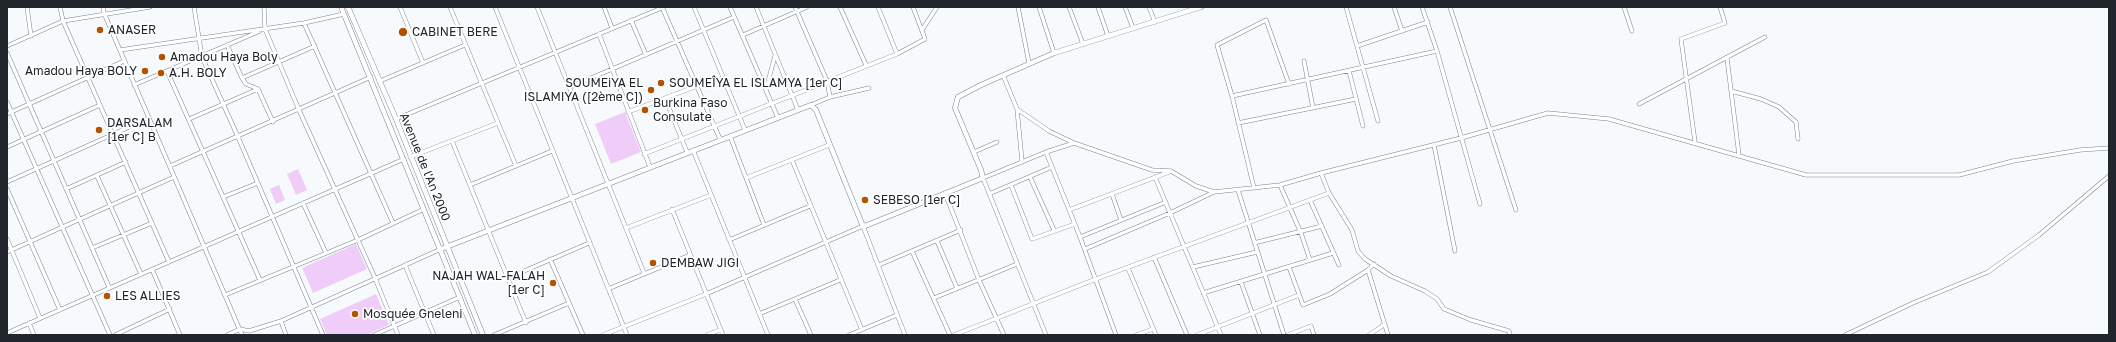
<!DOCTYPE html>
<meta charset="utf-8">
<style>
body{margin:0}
#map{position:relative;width:2116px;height:342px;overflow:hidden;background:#f7fafd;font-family:"Golos Text",sans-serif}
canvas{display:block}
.frame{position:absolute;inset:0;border:8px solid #21252c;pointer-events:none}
</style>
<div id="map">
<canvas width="2116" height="342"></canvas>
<div class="frame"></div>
</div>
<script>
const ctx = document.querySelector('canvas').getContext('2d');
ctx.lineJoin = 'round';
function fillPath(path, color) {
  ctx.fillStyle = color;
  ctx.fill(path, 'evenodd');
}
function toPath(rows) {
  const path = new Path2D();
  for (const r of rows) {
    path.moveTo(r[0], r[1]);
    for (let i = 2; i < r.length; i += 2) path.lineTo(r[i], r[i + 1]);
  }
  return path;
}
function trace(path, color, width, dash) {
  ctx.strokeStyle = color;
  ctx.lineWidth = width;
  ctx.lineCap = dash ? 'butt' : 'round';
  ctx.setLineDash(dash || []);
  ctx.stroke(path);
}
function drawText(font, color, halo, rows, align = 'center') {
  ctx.font = font + ' "Golos Text",sans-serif';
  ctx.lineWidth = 3.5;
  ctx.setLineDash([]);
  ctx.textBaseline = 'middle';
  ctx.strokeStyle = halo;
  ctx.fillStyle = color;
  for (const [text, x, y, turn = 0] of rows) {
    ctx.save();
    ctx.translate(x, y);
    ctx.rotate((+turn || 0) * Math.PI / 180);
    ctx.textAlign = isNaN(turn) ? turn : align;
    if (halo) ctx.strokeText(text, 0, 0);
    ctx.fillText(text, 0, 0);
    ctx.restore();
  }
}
const green = toPath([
 [625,112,641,152,611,164,595,124],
 [298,169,307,190,296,195,287,174],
 [279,185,285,200,276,204,270,189],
 [356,244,367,269,313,293,302,268],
 [376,294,389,325,366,335,327,335,320,319]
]);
const minor = toPath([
 [27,7,31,36],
 [60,7,63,21,169,262],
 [103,7,104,13,242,335],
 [194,7,202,57,238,137,323,335],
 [264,7,265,29,299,110,375,278,398,335],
 [400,7,423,63],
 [450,7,516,166],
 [495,7,627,335],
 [537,7,644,273],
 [604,7,612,28],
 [662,7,720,139],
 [694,7,745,130],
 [730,7,778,118],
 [756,7,798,110],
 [795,7,827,81,830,97],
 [840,7,866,65],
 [878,7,897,54],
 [1018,7,1029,63],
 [1039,7,1054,53],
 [1069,7,1083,44],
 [1098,7,1108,36],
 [1125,7,1133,28],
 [1149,7,1155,22],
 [1346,7,1378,121],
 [1394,7,1402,31],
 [1422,7,1437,51,1480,204],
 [1450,7,1516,210],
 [1624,7,1632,31],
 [631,20,646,55],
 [304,23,393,223],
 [922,30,937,7],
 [599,34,650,167],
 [743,35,807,7],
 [227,45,242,78,246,84,258,89,273,122],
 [7,46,63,21,150,7],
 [1357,46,1428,22],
 [120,50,304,23,344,14],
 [7,53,109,287],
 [1727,58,1739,155],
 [1304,61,1313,108],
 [167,71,260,280],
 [1349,71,1363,126],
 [1003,75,1017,109,1022,161],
 [242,78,315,46],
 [380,81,465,45],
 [134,85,260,31],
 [570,87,734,17],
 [766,89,775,56],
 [1731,91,1761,99,1779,107,1796,122,1798,139],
 [1232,96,1437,51],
 [665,98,687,152],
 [7,102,110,335],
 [1639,104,1765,37],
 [811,105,830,97,869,88],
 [1017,109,1049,131,1074,143,1152,170,1171,171,1196,186,1214,192],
 [628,112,697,86],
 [7,114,124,61],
 [189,119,258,89],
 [396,119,664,7],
 [1238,123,1356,99],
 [730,136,764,225],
 [452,141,526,323],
 [1695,142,1681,39,1725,23,1720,7],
 [1434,145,1455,251],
 [7,147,100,105],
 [693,150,768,335],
 [974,152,997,142],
 [1046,152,1080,237,1116,335],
 [644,154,897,54,925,39,913,7],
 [410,157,498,123],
 [792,160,862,330],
 [170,166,371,77],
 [1321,173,1329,193,1352,230,1358,251,1365,259,1391,276,1425,291,1437,299,1444,309,1471,320,1509,331,1510,335],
 [97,176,141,274],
 [1030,177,1054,230],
 [1155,177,1221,335],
 [746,178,829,145],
 [7,182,149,118],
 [470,185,552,151],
 [1011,185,1032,239,1075,224],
 [1280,185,1301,233,1310,260],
 [1254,188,1232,96,1217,45,1266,20,1289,84],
 [7,189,60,310],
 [66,189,126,162],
 [1238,190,1284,335],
 [945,193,979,280,1004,335],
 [989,194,1052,167],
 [1112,194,1121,220],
 [223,197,258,183],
 [1310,200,1339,265],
 [303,203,326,253],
 [672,209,723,335],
 [1069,210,1169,172],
 [626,228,711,195],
 [1080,237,1166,202],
 [7,239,40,318],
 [729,240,810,206],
 [937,241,957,288],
 [1254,243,1322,226],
 [92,248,152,223],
 [1085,249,1170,213,1214,192,1280,185,1321,173,1461,138,1548,113,1609,119,1806,175,1959,175,2013,161,2080,150,2109,148],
 [912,251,950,335],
 [7,252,174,177],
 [1154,257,1187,335],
 [550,259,583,335],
 [405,265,434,335],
 [879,265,961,230],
 [1193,267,1257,252],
 [1289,267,1303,305,1330,294,1368,270,1374,264],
 [1128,268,1156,335],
 [152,269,180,335],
 [1368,270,1388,335],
 [508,278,589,243],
 [1241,282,1260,335],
 [608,289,690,255],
 [1203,293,1333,253],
 [225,295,358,240,424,209],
 [934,298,1017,264],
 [795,299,811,335],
 [759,314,840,280],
 [281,321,286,335],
 [29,323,34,335],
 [7,333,404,159],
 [115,335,170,309],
 [227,335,240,329,249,331,281,321,441,249],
 [374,335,460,297],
 [494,335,569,303],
 [603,335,706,294,863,226,905,335],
 [707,335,720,330],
 [849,335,897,315],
 [954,335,1096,279,1329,193],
 [1046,335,983,178,1046,152,1074,143],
 [1136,335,1153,329],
 [1197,335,1299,295],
 [1288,335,1311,326,1314,335],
 [1369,335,1385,324],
 [1845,335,1913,303,1988,272,2039,235,2109,176]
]);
const major = toPath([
 [341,7,475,335],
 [348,7,396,119,483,335],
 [441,249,811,105,816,110,862,224,865,226,983,178,981,170,955,108,958,97,981,85,1054,53,1201,7]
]);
const markers = [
 [100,30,4,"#b15300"],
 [403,32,5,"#b15300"],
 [162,57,4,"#b15300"],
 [145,71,4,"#b15300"],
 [161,73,4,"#b15300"],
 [661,83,4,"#b15300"],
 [651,90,4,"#b15300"],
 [645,110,4,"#b15300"],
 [99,130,4,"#b15300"],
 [865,200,4,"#b15300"],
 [653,263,4,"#b15300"],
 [553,283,4,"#b15300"],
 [107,296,4,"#b15300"],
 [355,314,4,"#b15300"]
];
const poiNames = [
 ["ANASER",108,30],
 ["CABINET BERE",412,32],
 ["Amadou Haya Boly",170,57],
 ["Amadou Haya BOLY",137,71,"right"],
 ["A.H. BOLY",169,73],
 ["SOUMEiYA EL",643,83,"right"],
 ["ISLAMIYA ([2ème C])",643,97,"right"],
 ["SOUMEÎYA EL ISLAMYA [1er C]",669,83],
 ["Burkina Faso",653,103],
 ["Consulate",653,117],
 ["DARSALAM",107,123],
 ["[1er C] B",107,137],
 ["SEBESO [1er C]",873,200],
 ["DEMBAW JIGI",661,263],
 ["NAJAH WAL-FALAH",545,276,"right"],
 ["[1er C]",545,290,"right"],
 ["LES ALLIES",115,296],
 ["Mosquée Gneleni",363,314]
];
const streetNames = [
 ["Avenue de l'An 2000",425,167,68]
];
fillPath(green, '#efcdf8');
trace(minor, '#7a8494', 4.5);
trace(major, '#7a8494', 5.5);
trace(minor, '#fff', 3.5);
trace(major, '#fff', 4.5);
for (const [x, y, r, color] of markers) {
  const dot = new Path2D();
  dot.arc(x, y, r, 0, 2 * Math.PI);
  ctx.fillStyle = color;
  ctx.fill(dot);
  trace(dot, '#fff', 1.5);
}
drawText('12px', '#21252c', '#fff', poiNames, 'left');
drawText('12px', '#21252c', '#fff', streetNames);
</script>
